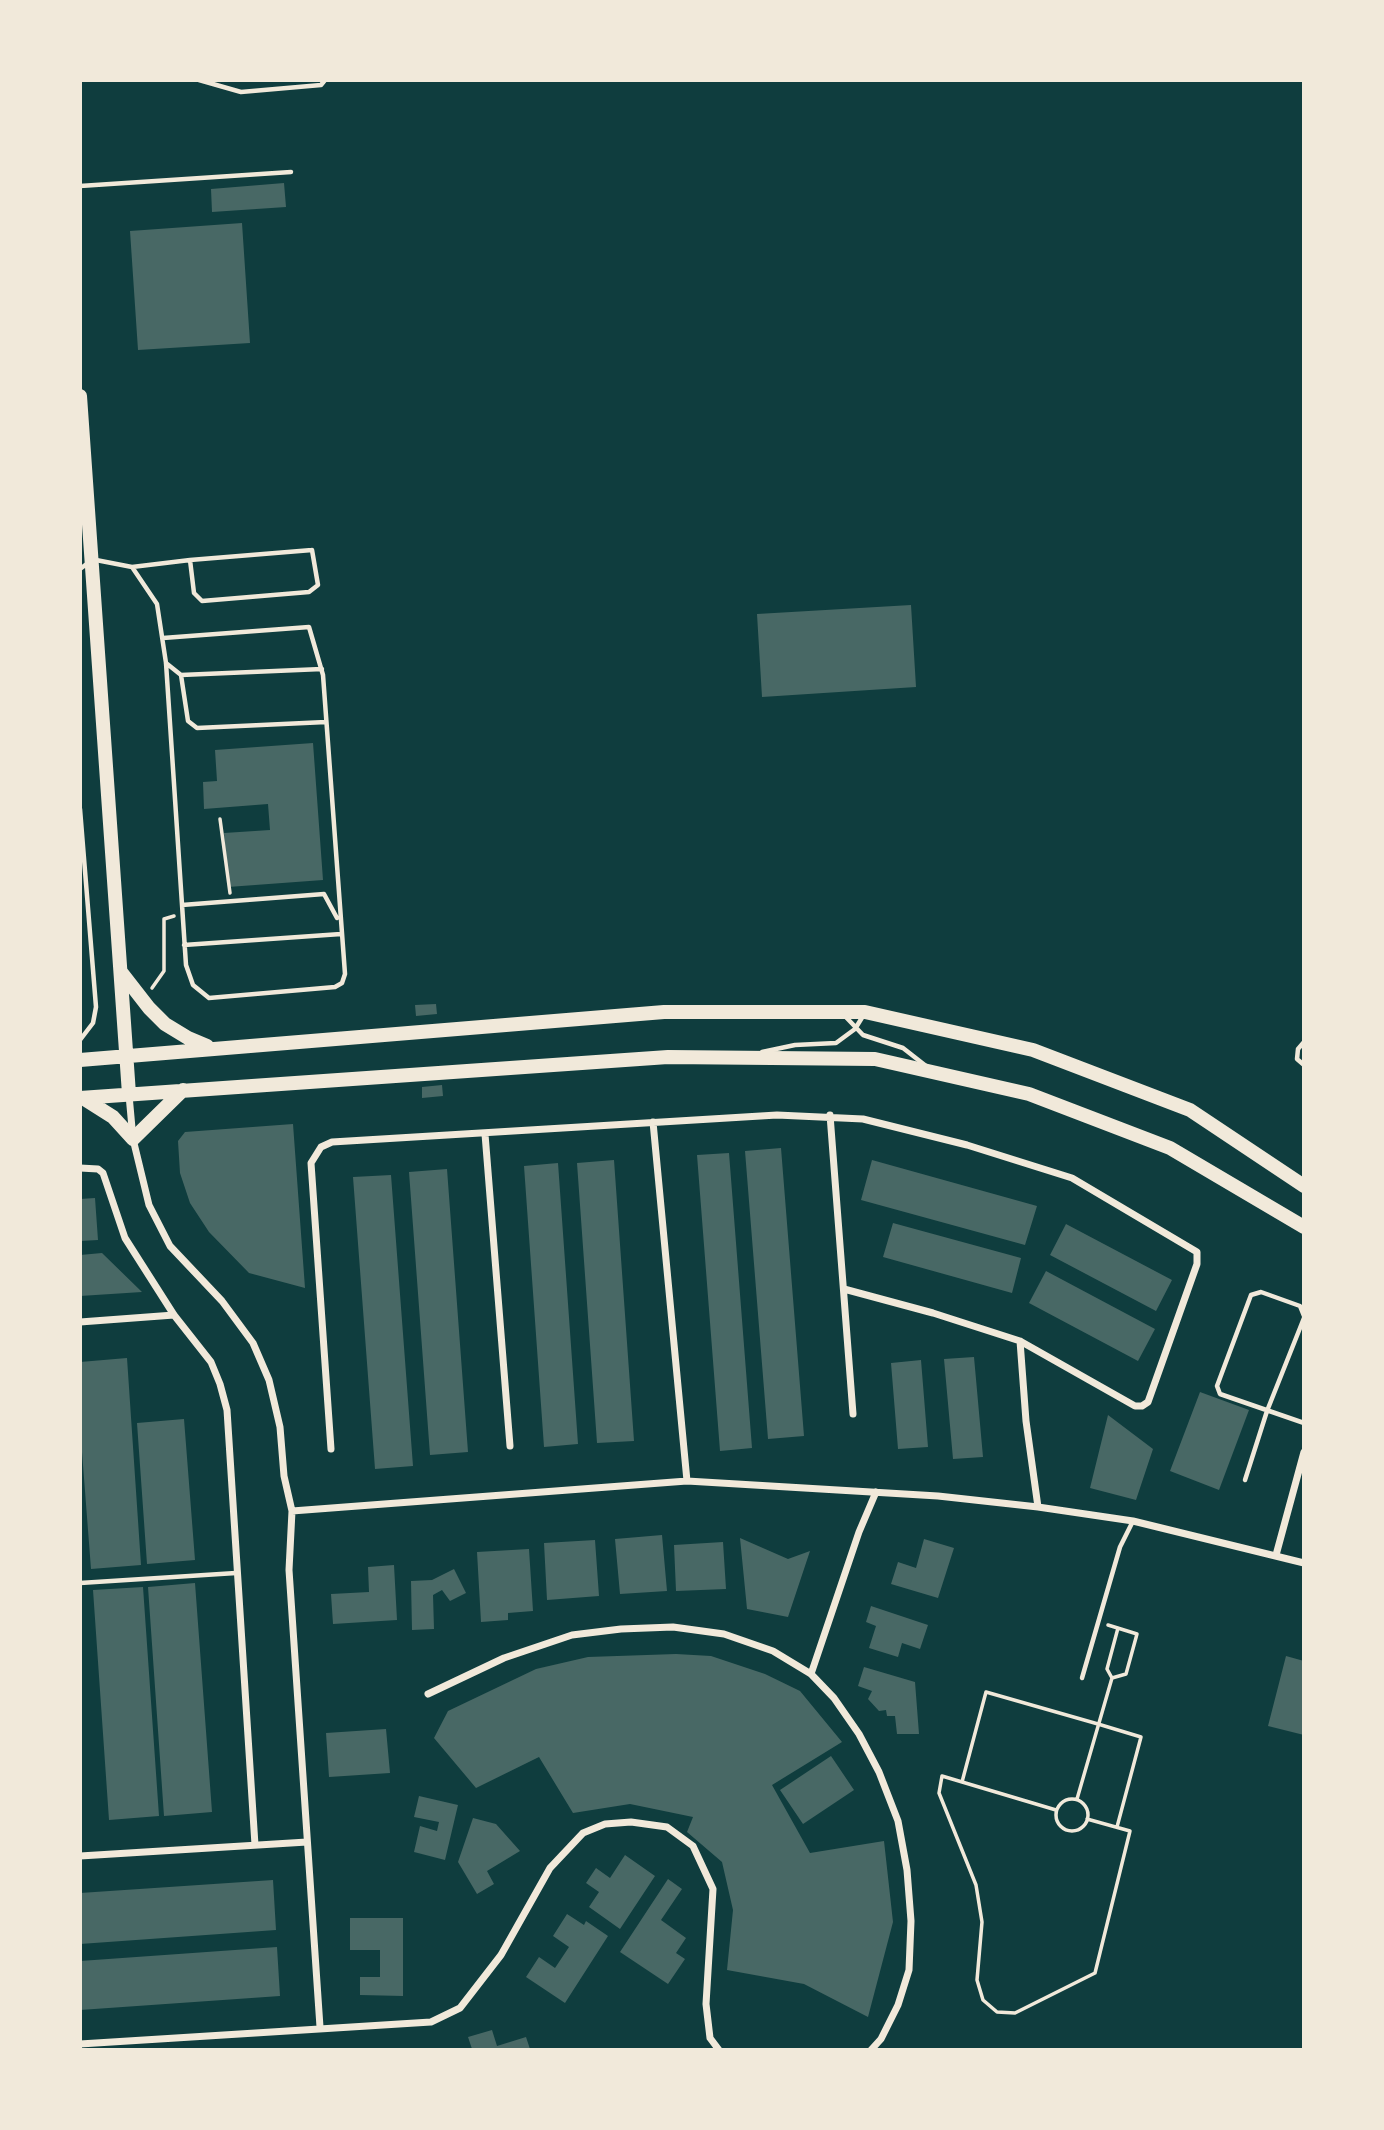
<!DOCTYPE html>
<style>
body{margin:0}
#map{position:relative;width:1384px;height:2130px;overflow:hidden;background:#0f3d3e;font-family:"Fira Sans Condensed",sans-serif}
canvas{display:block}
.frame{position:absolute;inset:0;border:82px solid #f1e9da;pointer-events:none}
</style>
<div id="map">
<canvas width="1384" height="2130"></canvas>
<div class="frame"></div>
</div>
<script>
const ctx = document.querySelector('canvas').getContext('2d');
ctx.lineJoin = 'round';
function fillPath(path, color) {
  ctx.fillStyle = color;
  ctx.fill(path, 'evenodd');
}
function toPath(rows) {
  const path = new Path2D();
  for (const r of rows) {
    if (r.length === 3) {
      path.moveTo(r[0] + r[2], r[1]);
      path.arc(r[0], r[1], r[2], 0, 2 * Math.PI);
      continue;
    }
    path.moveTo(r[0], r[1]);
    for (let i = 2; i < r.length; i += 2) path.lineTo(r[i], r[i + 1]);
  }
  return path;
}
function trace(path, color, width, dash) {
  ctx.strokeStyle = color;
  ctx.lineWidth = width;
  ctx.lineCap = dash ? 'butt' : 'round';
  ctx.setLineDash(dash || []);
  ctx.stroke(path);
}
const building = toPath([
 [284,183,286,207,212,212,211,189],
 [242,223,250,343,138,350,130,231],
 [911,605,916,687,762,697,757,614],
 [313,743,323,880,228,887,224,833,270,830,268,804,204,809,203,782,217,781,215,750],
 [436,1004,437,1014,416,1016,415,1005],
 [442,1085,443,1096,422,1098,422,1087],
 [293,1124,305,1288,249,1273,209,1232,190,1203,180,1173,178,1141,185,1132],
 [781,1148,804,1436,768,1439,745,1151],
 [729,1153,752,1448,720,1451,697,1155],
 [614,1160,634,1441,597,1443,577,1163],
 [872,1160,1037,1206,1025,1245,861,1200],
 [558,1163,578,1444,544,1447,524,1166],
 [447,1169,468,1452,430,1455,409,1172],
 [391,1175,413,1466,375,1469,353,1177],
 [95,1198,98,1240,80,1241,80,1199],
 [893,1223,1021,1258,1012,1293,883,1257],
 [1066,1224,1172,1280,1156,1311,1050,1255],
 [102,1253,142,1292,80,1296,80,1255],
 [1046,1271,1155,1329,1138,1361,1029,1303],
 [974,1357,983,1457,953,1459,944,1359],
 [127,1358,141,1565,91,1569,80,1426,80,1362],
 [921,1360,928,1447,898,1449,891,1363],
 [1200,1392,1249,1410,1219,1490,1170,1471],
 [1108,1415,1153,1449,1136,1500,1090,1488],
 [184,1419,195,1560,147,1564,137,1423],
 [662,1535,667,1591,620,1594,615,1539],
 [740,1538,788,1559,810,1551,788,1617,747,1609],
 [924,1539,954,1548,938,1598,891,1584,898,1562,916,1568],
 [595,1540,599,1596,547,1600,544,1543],
 [723,1542,726,1589,676,1591,674,1545],
 [529,1549,533,1611,508,1613,508,1620,481,1622,477,1552],
 [394,1565,397,1620,333,1624,331,1594,369,1592,368,1567],
 [454,1569,466,1593,450,1601,442,1590,433,1595,434,1629,412,1630,411,1581,432,1580],
 [195,1583,212,1812,164,1816,148,1587],
 [143,1587,159,1816,109,1820,93,1590],
 [871,1606,928,1625,920,1649,902,1643,898,1657,869,1648,876,1626,866,1622],
 [676,1654,711,1656,765,1674,800,1691,842,1742,772,1785,810,1853,884,1841,893,1922,868,2017,804,1984,727,1970,733,1910,722,1862,687,1832,693,1817,630,1804,573,1813,539,1757,476,1788,434,1738,448,1711,536,1669,588,1657],
 [1286,1656,1304,1661,1304,1735,1268,1726],
 [864,1667,915,1682,919,1734,897,1734,895,1716,887,1716,886,1710,879,1711,868,1699,872,1691,858,1686],
 [386,1729,390,1773,329,1777,326,1733],
 [831,1756,854,1790,803,1824,780,1790],
 [419,1796,458,1805,445,1860,414,1852,420,1826,437,1831,439,1822,414,1817],
 [473,1818,496,1824,520,1851,487,1871,494,1884,477,1894,458,1862],
 [625,1855,655,1876,620,1929,589,1907,599,1892,586,1883,596,1868,610,1878],
 [668,1879,682,1889,661,1920,686,1938,676,1953,685,1959,668,1984,620,1952],
 [273,1880,276,1930,80,1944,80,1893],
 [567,1914,584,1925,586,1921,608,1936,565,2003,526,1977,539,1957,555,1968,569,1947,553,1936],
 [350,1918,403,1918,403,1996,360,1995,360,1977,380,1977,380,1950,350,1950],
 [277,1947,280,1996,80,2010,80,1961],
 [492,2030,497,2046,526,2037,530,2049,472,2049,468,2037]
]);
const path = toPath([
 [220,819,230,893],
 [152,988,164,971,164,919,174,916],
 [1108,1625,1137,1634,1126,1674,1112,1678],
 [962,1782,986,1692,1098,1724,1141,1737,1117,1827],
 [1077,1799,1112,1678,1107,1669,1118,1628],
 [1072,1815,16],
 [1056,1810,942,1776,939,1793,976,1885,982,1922,977,1980,983,2000,997,2012,1015,2013,1095,1973,1130,1831,1087,1819]
]);
const service = toPath([
 [199,80,241,92,321,85,325,80],
 [80,186,291,172],
 [312,550,318,585,309,592,202,601,194,593,190,560,312,550],
 [96,560,132,567,157,604,166,663,186,965,193,985,209,998,335,987,342,983,345,974,323,675,309,627,163,638],
 [132,567,190,560],
 [80,569,88,563],
 [166,663,181,675,322,669],
 [181,675,188,721,197,728,326,722],
 [80,809,96,1007,93,1023,80,1040],
 [182,905,324,894,337,918],
 [184,945,341,934],
 [843,1014,863,1035,903,1048,926,1066],
 [1304,1042,1298,1049,1297,1059,1304,1065],
 [762,1052,795,1045,836,1043,855,1029,863,1016],
 [1304,1316,1300,1306,1261,1292,1251,1295,1217,1386,1220,1394,1304,1423],
 [1245,1480,1267,1411,1304,1318],
 [80,1583,236,1573],
 [1082,1678,1120,1547,1133,1521]
]);
const minor = toPath([
 [129,1095,133,1139,149,1205,170,1246,222,1301,253,1343,269,1380,280,1427,284,1476,292,1511,289,1570,320,2027],
 [830,1115,853,1414],
 [653,1122,687,1481],
 [485,1134,510,1446],
 [80,1168,98,1169,103,1173,125,1238,174,1315,211,1362,220,1384,227,1410,255,1845],
 [80,1322,174,1315],
 [1020,1341,1026,1421,1038,1507],
 [331,1449,311,1163,321,1147,332,1142,777,1115,863,1119,967,1145,1072,1178,1197,1252,1197,1264,1148,1402,1142,1406,1135,1406,1020,1341,933,1313,844,1289],
 [292,1511,687,1481,938,1496,1038,1507,1133,1521,1304,1563],
 [1276,1555,1304,1452],
 [811,1674,859,1532,876,1492],
 [428,1694,504,1658,572,1635,621,1629,673,1627,724,1634,773,1651,811,1674,834,1698,859,1734,879,1772,898,1821,907,1870,911,1921,909,1970,898,2005,881,2039,871,2050],
 [80,1856,307,1842],
 [80,2044,431,2022,460,2008,501,1955,550,1868,583,1833,605,1824,631,1822,667,1827,693,1846,713,1889,706,2004,710,2038,719,2050]
]);
const primary = toPath([
 [80,396,129,1094],
 [121,972,149,1008,165,1024,188,1038,207,1046],
 [80,1060,664,1012,865,1012,1033,1050,1190,1110,1304,1186],
 [80,1098,668,1057,875,1059,1029,1094,1170,1148,1304,1227],
 [83,1098,113,1117,133,1139,183,1090]
]);
fillPath(building, '#486865');
trace(path, '#f1e9da', 3.5);
trace(service, '#f1e9da', 4.5);
trace(minor, '#f1e9da', 7);
trace(primary, '#f1e9da', 14);
</script>
